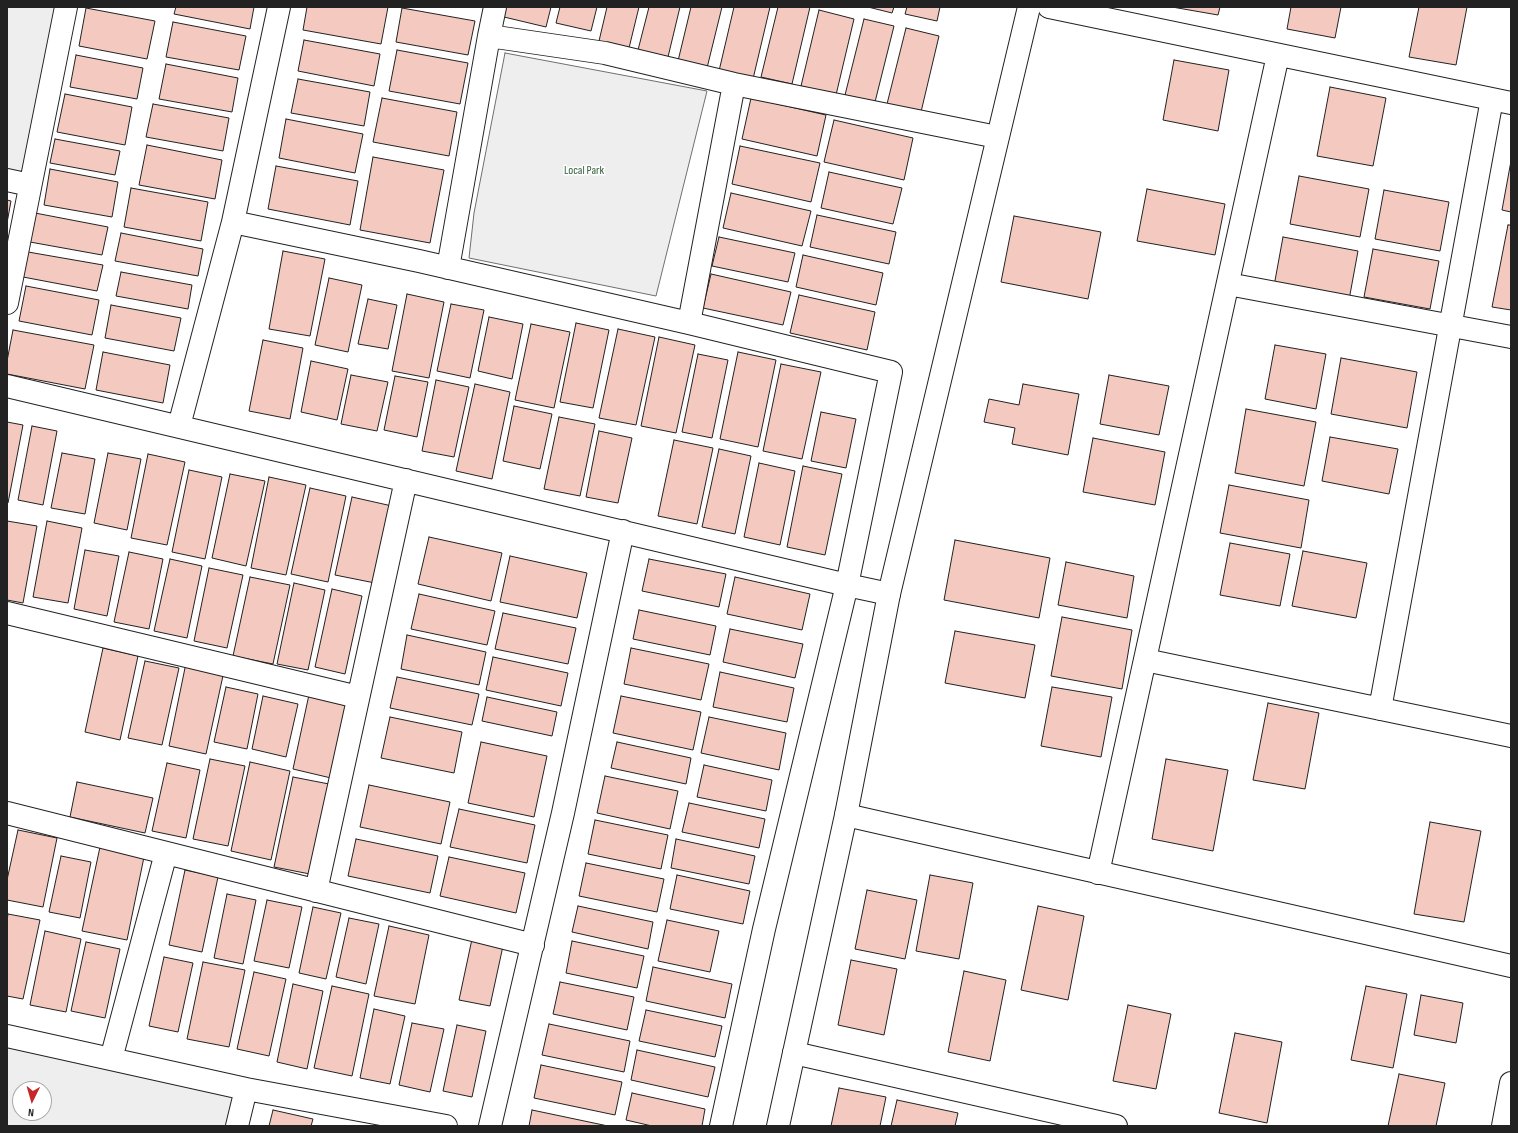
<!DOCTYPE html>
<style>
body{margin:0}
#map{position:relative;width:1518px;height:1133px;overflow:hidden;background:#fff;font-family:"Sofia Sans Condensed",sans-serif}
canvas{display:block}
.frame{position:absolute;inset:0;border:8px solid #222;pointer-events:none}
.north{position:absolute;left:12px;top:1081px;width:40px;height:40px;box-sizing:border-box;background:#fff;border:1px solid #a7a7a7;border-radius:50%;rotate:185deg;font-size:11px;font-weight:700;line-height:16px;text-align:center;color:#222}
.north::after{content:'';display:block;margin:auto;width:14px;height:18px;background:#c62828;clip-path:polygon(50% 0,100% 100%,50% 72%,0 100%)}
</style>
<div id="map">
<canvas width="1518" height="1133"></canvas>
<div class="frame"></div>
<div class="north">N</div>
</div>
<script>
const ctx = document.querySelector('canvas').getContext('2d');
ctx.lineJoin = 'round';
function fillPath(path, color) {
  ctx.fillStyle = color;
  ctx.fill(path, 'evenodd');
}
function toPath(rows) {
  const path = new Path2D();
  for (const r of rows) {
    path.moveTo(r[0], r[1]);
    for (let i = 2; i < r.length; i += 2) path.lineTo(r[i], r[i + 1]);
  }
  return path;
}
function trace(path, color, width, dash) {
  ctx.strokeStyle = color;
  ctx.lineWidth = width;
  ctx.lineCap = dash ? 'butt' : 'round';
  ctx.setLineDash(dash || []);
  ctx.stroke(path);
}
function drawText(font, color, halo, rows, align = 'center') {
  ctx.font = font + ' "Sofia Sans Condensed",sans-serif';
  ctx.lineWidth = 3;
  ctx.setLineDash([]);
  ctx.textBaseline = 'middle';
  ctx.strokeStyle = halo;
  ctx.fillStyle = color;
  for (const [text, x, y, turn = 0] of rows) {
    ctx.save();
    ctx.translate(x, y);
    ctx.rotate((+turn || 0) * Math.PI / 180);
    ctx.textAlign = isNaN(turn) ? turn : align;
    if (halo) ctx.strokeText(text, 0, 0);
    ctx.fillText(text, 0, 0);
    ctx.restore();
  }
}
const green = toPath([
 [7,7,66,7,30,185,7,180,7,7],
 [505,53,707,91,656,296,469,258,474,213,505,53],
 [7,1036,245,1089,237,1126,7,1126,7,1036],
 [20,1089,44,1089,44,1113,20,1113,20,1089]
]);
const building = toPath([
 [176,7,254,7,250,29,174,14,176,7],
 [307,7,388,7,381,44,303,30,307,7],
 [506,7,551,7,546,27,504,17,506,7],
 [560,7,597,7,591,31,556,23,560,7],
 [607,7,639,7,629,48,599,41,607,7],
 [649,7,680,7,668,57,638,50,649,7],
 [691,7,722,7,707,68,678,61,691,7],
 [734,7,770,7,753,79,719,71,734,7],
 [778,7,810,7,792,84,761,77,778,7],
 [868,7,894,7,892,13,868,7],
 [907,7,940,7,937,21,905,14,907,7],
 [1172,7,1220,7,1218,15,1172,7],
 [1291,7,1341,7,1335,38,1287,29,1291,7],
 [1419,7,1467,7,1456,65,1409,57,1419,7],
 [86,8,155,21,147,59,79,46,86,8],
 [402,8,475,21,468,55,396,42,402,8],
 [819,10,854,19,836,95,801,86,819,10],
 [864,19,894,26,875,102,845,95,864,19],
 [173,22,246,36,239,70,166,57,173,22],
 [906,28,939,36,921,112,887,104,906,28],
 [304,40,380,54,374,86,298,71,304,40],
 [397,50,468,63,460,104,389,91,397,50],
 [76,55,143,68,137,99,70,87,76,55],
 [1174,60,1229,70,1218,131,1163,120,1174,60],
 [166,64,238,78,232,112,159,99,166,64],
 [298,79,370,92,364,126,291,113,298,79],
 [1330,87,1386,98,1373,166,1317,156,1330,87],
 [65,94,132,107,125,145,57,132,65,94],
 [382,98,457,112,449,156,373,142,382,98],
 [751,98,826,115,817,156,742,139,751,98],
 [153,104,229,118,223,151,146,137,153,104],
 [286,119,363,134,355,173,279,158,286,119],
 [834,120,913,138,904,180,824,162,834,120],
 [55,139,120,151,115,175,50,163,55,139],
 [147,145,222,160,215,199,139,185,147,145],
 [740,146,820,163,811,202,732,184,740,146],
 [373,157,444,170,430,243,360,230,373,157],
 [1511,161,1511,212,1502,210,1511,161],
 [276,166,358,181,350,225,268,209,276,166],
 [50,169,118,182,112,217,44,205,50,169],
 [829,172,902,188,893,224,821,208,829,172],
 [1299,176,1369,189,1360,237,1290,224,1299,176],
 [131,188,208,202,201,241,124,227,131,188],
 [1147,189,1225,204,1215,255,1137,241,1147,189],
 [1384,190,1449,202,1440,251,1375,239,1384,190],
 [731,193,811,211,802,246,723,228,731,193],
 [7,200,11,201,7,223,7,200],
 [35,213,108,227,102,255,30,242,35,213],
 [817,215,896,232,889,264,810,247,817,215],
 [1014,216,1101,232,1088,299,1001,282,1014,216],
 [1508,225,1511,225,1511,310,1492,307,1508,225],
 [121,233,203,249,198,276,115,261,121,233],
 [719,237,795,253,788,282,712,266,719,237],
 [1283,237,1358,251,1349,300,1274,286,1283,237],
 [1373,249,1439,261,1430,309,1364,297,1373,249],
 [283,251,325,259,310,336,269,329,283,251],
 [28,252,103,265,97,291,23,277,28,252],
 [803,255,883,273,876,305,796,287,803,255],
 [121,272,192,285,188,309,116,296,121,272],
 [711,274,791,292,783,325,703,308,711,274],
 [329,278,362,285,348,352,315,345,329,278],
 [26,286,99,300,92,335,19,321,26,286],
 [407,294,444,302,429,378,392,371,407,294],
 [799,295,875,312,867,350,790,333,799,295],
 [368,299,397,305,388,349,358,344,368,299],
 [451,304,484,310,470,378,437,371,451,304],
 [111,305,181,318,174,351,105,338,111,305],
 [489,317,523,324,512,379,478,371,489,317],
 [576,323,609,330,593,408,560,402,576,323],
 [531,324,570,332,554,408,515,400,531,324],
 [618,329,655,337,636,425,599,418,618,329],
 [13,330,94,345,85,389,7,374,7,361,13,330],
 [659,337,695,345,676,433,641,426,659,337],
 [263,340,303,348,290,419,249,411,263,340],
 [1275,345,1326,354,1316,409,1265,399,1275,345],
 [103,352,170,365,163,403,96,390,103,352],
 [738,352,776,360,758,447,720,439,738,352],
 [698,354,728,360,712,438,682,432,698,354],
 [1341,358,1417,372,1407,428,1331,414,1341,358],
 [311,361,348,369,337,420,301,412,311,361],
 [781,364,821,372,802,459,763,451,781,364],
 [351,375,388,382,377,431,341,424,351,375],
 [1109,375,1169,386,1159,435,1100,424,1109,375],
 [395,376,428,382,417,437,384,430,395,376],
 [436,380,469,387,454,457,422,451,436,380],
 [475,384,510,392,492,479,456,471,475,384],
 [1023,384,1079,394,1068,455,1012,444,1015,428,984,422,989,399,1019,405,1023,384],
 [514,406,552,414,540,469,503,461,514,406],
 [1246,409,1316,422,1304,486,1235,473,1246,409],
 [821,412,856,419,846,468,811,461,821,412],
 [559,417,595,424,580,496,544,489,559,417],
 [7,422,23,425,8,503,7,503,7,422],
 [32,426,57,431,43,505,18,500,32,426],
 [599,431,632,438,618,503,586,497,599,431],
 [1330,437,1398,449,1389,494,1322,481,1330,437],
 [1093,438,1165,452,1155,505,1083,492,1093,438],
 [674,440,713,448,697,524,658,516,674,440],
 [719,449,751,456,735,534,702,527,719,449],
 [62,453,95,459,85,514,51,508,62,453],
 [108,453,141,459,127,530,94,523,108,453],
 [148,454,185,462,167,545,131,538,148,454],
 [759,463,795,471,780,545,744,537,759,463],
 [803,466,842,474,825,555,787,547,803,466],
 [189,470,222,477,205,559,172,552,189,470],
 [230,474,265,481,246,566,212,558,230,474],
 [269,477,306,485,286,575,251,568,269,477],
 [1229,485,1309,500,1301,548,1220,533,1229,485],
 [310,488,346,496,328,582,291,574,310,488],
 [352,497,392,506,375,583,335,575,352,497],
 [7,521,37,526,23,603,7,600,7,521],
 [47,521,82,528,68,603,33,597,47,521],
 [429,537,502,553,491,601,418,584,429,537],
 [955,540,1050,558,1039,618,944,600,955,540],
 [1230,543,1290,554,1280,606,1220,595,1230,543],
 [85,550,119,556,107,616,74,609,85,550],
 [1303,551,1367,563,1356,618,1292,606,1303,551],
 [129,552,163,559,149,629,114,622,129,552],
 [510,556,587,573,577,618,500,602,510,556],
 [170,559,202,566,187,638,154,631,170,559],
 [649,559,726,574,719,607,642,591,649,559],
 [1066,562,1134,576,1127,618,1058,605,1066,562],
 [209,568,243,575,227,648,194,641,209,568],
 [250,577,290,585,273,664,233,656,250,577],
 [735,577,810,594,802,630,727,614,735,577],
 [294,583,325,590,308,670,277,664,294,583],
 [332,589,362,596,345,674,315,667,332,589],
 [419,594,495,611,487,645,411,629,419,594],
 [639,610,716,626,710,655,633,639,639,610],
 [503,613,576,628,568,664,495,649,503,613],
 [1062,617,1132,630,1122,689,1051,676,1062,617],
 [730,629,803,644,795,678,723,662,730,629],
 [955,631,1035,645,1025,698,945,683,955,631],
 [407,635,486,652,479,685,401,669,407,635],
 [103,648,138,656,120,740,85,732,103,648],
 [631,648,709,664,701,700,624,684,631,648],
 [493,657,568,673,561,706,486,690,493,657],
 [145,661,179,668,162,745,128,738,145,661],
 [186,663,224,671,206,754,169,746,186,663],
 [720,672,794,688,787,722,713,707,720,672],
 [397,677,479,694,472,725,390,708,397,677],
 [226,687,258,694,247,749,214,742,226,687],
 [1052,687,1112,697,1101,757,1041,746,1052,687],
 [310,690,348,698,331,778,293,769,310,690],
 [263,696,298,704,286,757,252,749,263,696],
 [621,696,701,712,693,750,613,733,621,696],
 [487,697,557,712,552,736,482,721,487,697],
 [1268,703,1319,713,1305,789,1253,780,1268,703],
 [390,717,462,732,454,773,381,758,390,717],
 [709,717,786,733,779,770,701,753,709,717],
 [481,742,547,756,534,817,468,803,481,742],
 [617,742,691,758,686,784,611,768,617,742],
 [210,759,245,766,228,846,193,839,210,759],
 [1166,759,1228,770,1213,851,1152,839,1166,759],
 [250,762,290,771,271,860,231,851,250,762],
 [167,763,200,770,186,838,152,831,167,763],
 [704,765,772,780,766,811,697,797,704,765],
 [605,776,678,791,670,829,597,813,605,776],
 [293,777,329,784,310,874,274,867,293,777],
 [77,782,153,798,145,833,70,817,77,782],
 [369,785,450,802,441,844,360,827,369,785],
 [689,803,765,819,759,848,682,832,689,803],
 [459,809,535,825,527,863,450,847,459,809],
 [595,820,668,835,661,869,588,854,595,820],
 [1430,822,1481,831,1464,922,1414,914,1430,822],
 [18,830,57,838,43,907,7,900,7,880,18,830],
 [356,839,438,856,430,893,348,876,356,839],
 [676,839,755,856,749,884,671,868,676,839],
 [100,847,144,857,127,940,82,931,100,847],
 [61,856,91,862,80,918,49,912,61,856],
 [449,857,525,873,516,913,440,896,449,857],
 [586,863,664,879,657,912,579,896,586,863],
 [185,870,218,877,202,952,169,945,185,870],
 [677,875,750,891,743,924,670,909,677,875],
 [930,875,973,883,959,959,916,951,930,875],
 [867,890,917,900,905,959,855,949,867,890],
 [227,894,256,900,243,964,214,958,227,894],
 [267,900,302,907,289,968,254,961,267,900],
 [578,906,653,922,648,949,572,932,578,906],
 [1038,906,1084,916,1068,1000,1021,990,1038,906],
 [313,907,341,913,326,979,299,973,313,907],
 [8,914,40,920,23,999,7,996,7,920,8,914],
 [349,918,379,924,366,984,336,977,349,918],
 [667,920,719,931,710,972,658,961,667,920],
 [389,926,429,935,415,1004,374,996,389,926],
 [45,931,81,939,66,1012,30,1005,45,931],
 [472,939,503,946,490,1006,459,1000,472,939],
 [572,941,644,956,637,988,566,973,572,941],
 [86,942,120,949,105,1018,71,1011,86,942],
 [164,957,193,963,178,1032,149,1026,164,957],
 [851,960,897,969,884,1035,838,1025,851,960],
 [203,962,245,970,229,1047,187,1039,203,962],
 [653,967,732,984,725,1018,646,1001,653,967],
 [964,971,1006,980,990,1061,948,1052,964,971],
 [254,972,286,979,269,1056,237,1049,254,972],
 [560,982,634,997,627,1030,553,1014,560,982],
 [293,984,323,991,307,1069,277,1062,293,984],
 [332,986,369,994,352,1076,314,1068,332,986],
 [1366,986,1407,994,1393,1068,1351,1060,1366,986],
 [1421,995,1463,1003,1456,1043,1414,1035,1421,995],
 [1128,1005,1171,1014,1156,1089,1113,1081,1128,1005],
 [374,1009,405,1016,390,1084,360,1078,374,1009],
 [646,1010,722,1026,715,1057,639,1041,646,1010],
 [412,1023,444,1029,430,1092,399,1085,412,1023],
 [549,1024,630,1041,624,1072,542,1055,549,1024],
 [457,1025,486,1031,472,1097,443,1091,457,1025],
 [1235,1033,1282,1042,1267,1123,1219,1113,1235,1033],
 [637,1050,715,1067,708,1097,631,1080,637,1050],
 [541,1065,622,1082,615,1115,534,1098,541,1065],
 [1399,1074,1445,1083,1436,1126,1388,1126,1399,1074],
 [839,1088,886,1097,880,1126,831,1126,839,1088],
 [632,1093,705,1109,702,1126,652,1126,626,1120,632,1093],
 [897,1100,958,1113,955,1126,891,1126,897,1100],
 [273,1110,313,1119,311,1126,269,1126,273,1110],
 [532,1110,608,1126,529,1126,532,1110]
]);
const street = toPath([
 [1049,7,1511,103],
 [489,36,605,53,734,84,997,137],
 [7,180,30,185],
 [233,222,419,261,689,323,891,372,847,585,764,929,721,1126],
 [448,268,489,36,495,7],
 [1228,284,1511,337],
 [7,303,66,7],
 [689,323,734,84],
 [7,386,847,585,889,594],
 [179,426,233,222,279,7],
 [7,613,358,697],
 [1145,660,1511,736],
 [1380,709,1492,99],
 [7,813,533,945],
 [846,815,1511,966],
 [1098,873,1278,55],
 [316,891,406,480],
 [7,1036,246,1089,446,1126],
 [794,1053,1116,1126],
 [111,1059,166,853],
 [237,1126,246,1089],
 [490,1126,563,813,623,531],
 [1503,1126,1511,1083]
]);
const secondary = toPath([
 [778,1126,846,815,889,594,1029,7]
]);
const parkNames = [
 ["Local Park",584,171]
];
fillPath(green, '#eee');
trace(green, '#6f6f6f', 1);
fillPath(building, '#f3c9c0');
trace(building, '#222', 1);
trace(street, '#222', 24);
trace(secondary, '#222', 24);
trace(street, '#fff', 22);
trace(secondary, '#fff', 22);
drawText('12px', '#2f5e38', '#fff', parkNames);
</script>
